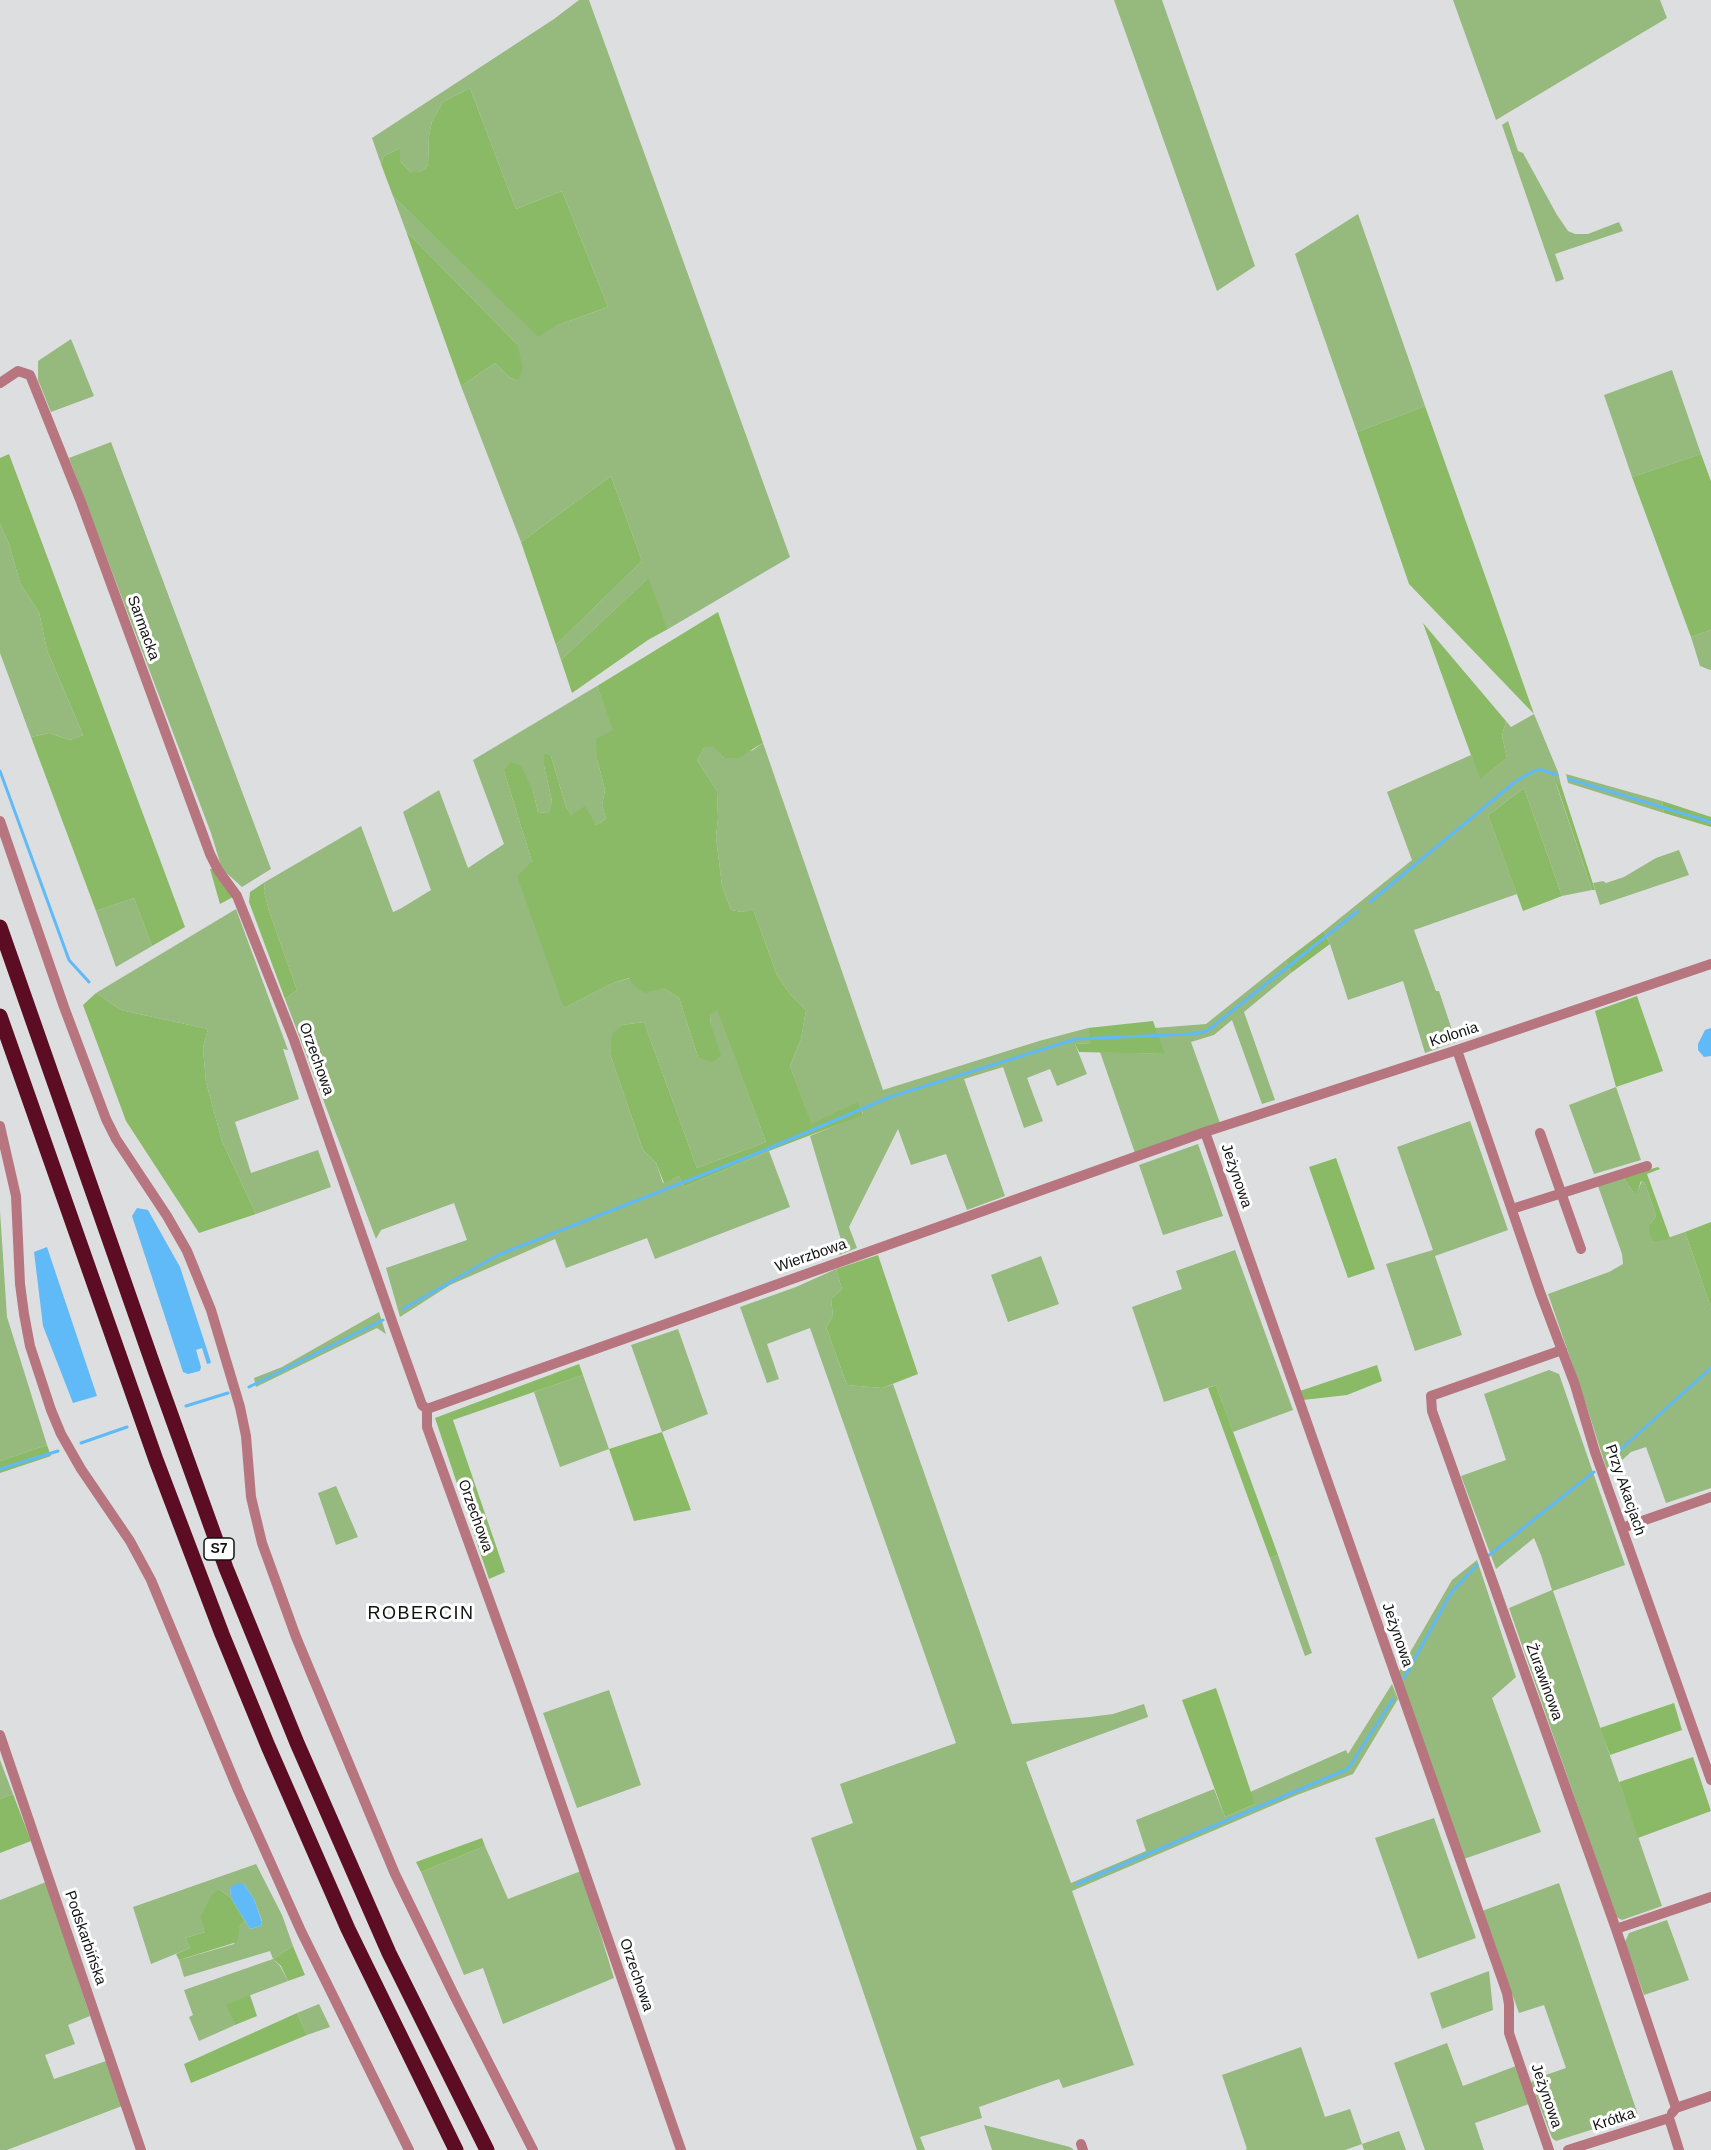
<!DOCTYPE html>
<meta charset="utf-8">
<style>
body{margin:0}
canvas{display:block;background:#dddee0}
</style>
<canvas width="1711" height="2150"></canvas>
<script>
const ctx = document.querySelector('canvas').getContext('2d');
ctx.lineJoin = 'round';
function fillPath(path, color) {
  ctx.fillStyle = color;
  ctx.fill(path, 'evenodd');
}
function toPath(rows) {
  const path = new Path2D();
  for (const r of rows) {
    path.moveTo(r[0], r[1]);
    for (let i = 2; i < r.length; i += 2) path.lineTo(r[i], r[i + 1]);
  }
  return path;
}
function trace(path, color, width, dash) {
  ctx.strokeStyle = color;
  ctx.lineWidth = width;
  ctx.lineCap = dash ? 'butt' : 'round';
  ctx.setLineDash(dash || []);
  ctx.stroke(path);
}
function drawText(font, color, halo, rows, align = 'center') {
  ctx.font = font + ' Helvetica,sans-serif';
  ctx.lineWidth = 6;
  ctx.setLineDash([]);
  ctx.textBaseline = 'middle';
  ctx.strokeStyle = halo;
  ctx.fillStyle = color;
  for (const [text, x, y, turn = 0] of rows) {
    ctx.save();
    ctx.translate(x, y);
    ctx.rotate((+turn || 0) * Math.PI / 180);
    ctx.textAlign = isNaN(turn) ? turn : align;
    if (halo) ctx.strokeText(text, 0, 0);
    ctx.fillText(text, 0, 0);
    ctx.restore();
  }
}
const green = toPath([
 [579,0,589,0,790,557,668,629,647,579,561,660,556,645,642,561,611,476,521,542,461,386,495,363,509,377,518,381,517,344,406,231,393,196,538,336,558,325,608,307,562,191,516,209,470,88,443,102,432,121,429,136,428,164,425,169,419,172,411,172,400,161,400,148,384,156,381,164,372,138,554,19],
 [1114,0,1162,0,1255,266,1217,291],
 [1453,0,1660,0,1667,18,1496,120],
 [1508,121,1518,151,1523,153,1557,215,1568,231,1575,234,1588,234,1619,222,1623,231,1555,254,1564,279,1556,282,1502,125],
 [1358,214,1425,406,1357,432,1295,254],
 [71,339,94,396,51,412,38,380,38,361],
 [1672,370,1701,454,1632,477,1604,395],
 [111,442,271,869,242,887,222,869,211,833,69,458],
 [0,524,9,544,20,583,39,612,47,650,83,735,70,740,49,733,31,737,0,653],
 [1711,630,1711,670,1710,670,1700,666,1691,637],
 [597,686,614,730,597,759,605,790,602,805,606,819,596,825,587,813,572,815,566,807,551,756,544,766,552,801,548,813,538,812,533,791,504,771,532,862,564,1008,613,983,630,978,663,988,679,998,698,1057,711,1025,710,1015,717,1009,766,1142,697,1168,644,1022,622,1025,613,1034,610,1054,643,1150,656,1163,663,1183,679,1176,684,1187,769,1151,790,1207,655,1259,647,1238,566,1268,555,1239,450,1285,400,1317,386,1268,467,1240,454,1203,381,1230,376,1239,285,999,297,990,269,911,264,891,265,882,361,826,393,912,400,909,431,890,403,812,439,790,468,868,504,844,473,760],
 [1534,714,1558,772,1561,785,1556,784,1592,890,1562,896,1524,788,1488,815,1517,894,1414,930,1436,991,1439,991,1456,1042,1425,1053,1403,981,1348,1000,1330,944,1324,931,1412,860,1387,792,1471,755,1482,778,1507,758,1502,736,1506,721,1511,727],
 [763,743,883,1090,1039,1041,1088,1028,1092,1043,1075,1044,1087,1074,1057,1086,1050,1069,1027,1078,1043,1121,1024,1128,1003,1067,964,1079,1005,1196,967,1210,946,1154,911,1165,898,1129,849,1227,857,1248,839,1255,842,1243,810,1136,863,1114,858,1103,812,1125,790,1066,801,1039,806,1010,790,994,777,975,753,909,742,912,731,910,722,886,716,837,718,818,717,791,697,760,704,748,713,745,724,758,753,750],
 [1566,774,1662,801,1664,813,1568,783],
 [1679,850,1689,875,1600,905,1593,883,1603,881,1606,883,1624,877,1656,858],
 [134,898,152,946,116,967,96,911],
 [236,909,288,1050,283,1049,299,1099,235,1122,251,1173,318,1150,331,1187,256,1214,222,1141,206,1082,203,1048,208,1029,121,1010,96,993],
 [1286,960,1291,973,1244,1012,1275,1100,1262,1104,1232,1020,1214,1035,1191,1042,1220,1123,1135,1153,1100,1052,1164,1054,1155,1028,1206,1024],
 [1616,1087,1641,1160,1594,1174,1569,1105],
 [1470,1121,1508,1230,1435,1256,1462,1335,1415,1351,1386,1264,1433,1250,1397,1147],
 [1198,1144,1223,1216,1163,1235,1139,1165],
 [1623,1177,1633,1192,1637,1192,1642,1181,1645,1183,1656,1216,1650,1224,1653,1243,1685,1232,1711,1308,1711,1488,1666,1503,1646,1447,1631,1452,1611,1470,1607,1470,1582,1392,1548,1294,1609,1272,1623,1264,1622,1254,1598,1186],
 [0,1211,7,1317,47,1445,0,1461],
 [1235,1250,1293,1410,1233,1432,1216,1385,1164,1402,1132,1307,1182,1289,1176,1271],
 [1041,1256,1059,1304,1008,1322,991,1275],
 [836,1269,842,1289,831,1299,833,1316,826,1327,847,1385,882,1388,893,1384,1012,1724,1090,1717,1113,1714,1144,1704,1148,1717,1026,1762,1071,1883,1146,1851,1136,1820,1214,1789,1225,1817,1255,1804,1250,1792,1346,1750,1348,1754,1392,1684,1398,1699,1353,1774,1297,1795,1072,1891,1134,2065,1063,2088,1059,2079,979,2107,982,2118,920,2137,925,2150,917,2150,811,1838,853,1823,840,1784,956,1743,810,1328,767,1344,779,1379,767,1383,740,1307,796,1287],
 [379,1312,386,1334,377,1328,256,1387,254,1378,282,1367],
 [678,1329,708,1414,662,1432,631,1345],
 [1549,1370,1559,1374,1625,1565,1553,1591,1662,1906,1622,1920,1616,1917,1509,1608,1552,1590,1541,1555,1534,1538,1496,1569,1461,1476,1506,1460,1484,1394],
 [583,1375,609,1449,560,1467,534,1392],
 [336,1486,358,1537,336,1545,318,1493],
 [1278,1555,1312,1653,1305,1656,1270,1558],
 [1477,1560,1516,1677,1492,1698,1541,1832,1464,1859,1397,1675,1452,1580],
 [609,1690,641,1785,577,1808,543,1713],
 [0,1760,13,1794,0,1799],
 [1434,1818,1476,1938,1418,1959,1375,1838],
 [485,1846,508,1899,581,1871,614,1978,503,2024,483,1968,464,1975,421,1872],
 [256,1864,282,1915,293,1946,273,1959,280,1966,288,1981,227,2004,235,2025,199,2041,189,2017,193,2015,184,1990,273,1959,270,1951,184,1977,179,1960,234,1944,240,1926,245,1921,250,1929,261,1926,262,1921,254,1899,244,1884,230,1887,231,1898,219,1889,205,1932,185,1938,190,1948,151,1964,133,1907],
 [46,1882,90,2016,68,2025,75,2044,45,2055,54,2079,106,2061,122,2106,7,2150,0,2150,0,1900],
 [1559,1883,1638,2115,1556,2141,1552,2138,1531,2083,1534,2079,1566,2068,1544,2005,1519,2013,1482,1911],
 [1667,1920,1689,1980,1644,1995,1625,1942,1629,1933],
 [1489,1971,1493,2010,1442,2029,1430,1993],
 [319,2004,330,2027,307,2035,297,2013],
 [1447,2043,1463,2086,1516,2066,1529,2104,1475,2123,1484,2150,1425,2150,1394,2063],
 [1301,2047,1325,2117,1350,2109,1362,2144,1399,2131,1406,2150,1364,2150,1362,2144,1345,2150,1245,2150,1247,2149,1222,2075],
 [984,2125,1070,2147,1074,2150,992,2150]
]);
const forest = toPath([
 [470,88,516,209,562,191,608,307,558,325,538,337,393,196,381,164,384,156,400,148,400,161,411,172,419,172,425,169,428,164,429,136,432,121,443,102],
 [406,231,517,344,523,368,518,381,509,377,495,363,461,386],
 [1425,406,1534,714,1409,584,1357,432],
 [9,454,185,927,152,946,134,898,96,911,31,737,49,733,70,740,83,735,47,650,39,612,20,583,9,544,0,524,0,458],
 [1701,454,1711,481,1711,630,1691,637,1632,477],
 [611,476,642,561,556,645,521,542],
 [648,578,668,629,648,640,572,693,561,660],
 [718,612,763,743,738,758,724,758,713,746,704,748,697,760,717,791,718,818,716,837,722,886,731,910,742,912,753,909,777,975,790,994,806,1010,801,1039,790,1066,812,1124,858,1102,863,1115,769,1151,684,1187,679,1176,664,1183,656,1163,643,1150,610,1054,612,1034,622,1025,644,1022,697,1168,766,1142,717,1010,710,1015,711,1025,721,1056,712,1062,698,1057,679,998,663,988,645,993,634,986,629,978,613,983,564,1008,517,876,532,862,504,771,510,762,521,766,533,791,538,812,548,813,552,801,544,766,544,754,551,756,566,807,572,815,585,806,596,825,606,819,602,805,605,790,597,759,596,739,613,730,597,686],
 [1423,623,1506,721,1502,736,1507,758,1481,779,1471,755],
 [1556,783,1561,785,1595,890,1592,890],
 [1524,788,1562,896,1523,911,1488,815],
 [1662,801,1711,817,1711,827,1664,813],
 [210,869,214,869,233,897,220,904],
 [265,882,264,891,269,911,297,990,285,999,249,902,250,892],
 [1324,931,1330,944,1291,973,1286,960],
 [96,993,121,1010,208,1029,203,1048,206,1082,222,1141,256,1214,199,1233,126,1121,83,1005],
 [1637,996,1663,1071,1616,1087,1595,1011],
 [1153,1021,1165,1054,1079,1052,1075,1044,1091,1043,1088,1028],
 [1336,1158,1375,1269,1348,1278,1309,1167],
 [1658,1167,1660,1169,1647,1174,1670,1238,1653,1243,1649,1231,1650,1224,1656,1216,1645,1183,1641,1181,1637,1193,1633,1192,1623,1177],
 [1711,1222,1711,1308,1685,1232],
 [878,1255,918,1374,882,1388,847,1385,826,1327,833,1316,831,1299,842,1289,836,1269],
 [579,1364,583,1375,453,1420,505,1572,489,1579,435,1418],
 [1377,1365,1382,1381,1347,1395,1303,1400,1300,1391],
 [1216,1385,1278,1555,1270,1558,1208,1388],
 [662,1432,691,1510,634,1521,609,1449],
 [47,1445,51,1456,0,1473,0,1461],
 [1216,1688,1255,1804,1225,1817,1182,1700],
 [1674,1703,1682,1730,1610,1755,1600,1728],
 [1693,1757,1711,1811,1638,1838,1619,1782],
 [13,1794,31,1841,0,1853,0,1799],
 [482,1838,485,1846,421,1872,416,1862],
 [219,1889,231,1898,245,1921,240,1926,237,1942,179,1960,176,1954,190,1948,185,1938,205,1932,201,1916,211,1896],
 [293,1946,305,1975,288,1981,281,1966,273,1959],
 [250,1995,257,2016,235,2025,226,2004],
 [297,2013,307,2035,191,2083,184,2064]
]);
const water = toPath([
 [1711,1028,1711,1056,1704,1057,1698,1050,1698,1044,1705,1030],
 [137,1208,148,1210,180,1267,210,1359,211,1363,207,1364,202,1348,196,1350,201,1367,200,1371,188,1374,183,1372,132,1216],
 [47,1247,97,1396,73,1403,43,1326,34,1252],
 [239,1883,244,1884,254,1899,262,1922,261,1926,250,1929,231,1898,230,1887]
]);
const stream = toPath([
 [0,771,69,960,89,982],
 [1569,779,1711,822],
 [1370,902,1516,781,1536,770,1542,770,1557,775],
 [403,1309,498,1255,758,1153,890,1097,1076,1039,1192,1034,1207,1031,1358,911],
 [249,1387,383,1320],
 [186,1406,228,1393],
 [81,1443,127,1427],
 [1610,1459,1711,1368],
 [0,1469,58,1451],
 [1488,1556,1594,1472],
 [1404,1678,1451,1593,1477,1565],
 [1077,1884,1348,1769,1393,1699]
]);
const minor = toPath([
 [0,383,18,371,30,375,81,502,210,854,218,870,237,896,294,1040,393,1324,422,1405,427,1409,427,1427,520,1685,681,2150],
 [0,821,64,1007,106,1119,116,1139,167,1216,187,1251,211,1310,240,1407,246,1436,251,1497,262,1543,296,1637,395,1874,455,1997,533,2150],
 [1457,1050,1540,1292,1575,1385,1595,1452,1711,1780],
 [0,1126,16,1196,20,1284,24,1314,30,1346,51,1410,61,1434,81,1469,130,1541,151,1580,238,1790,301,1931,409,2150],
 [1205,1132,1507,1993,1509,2004,1509,2033,1549,2150],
 [1540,1133,1581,1249],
 [1512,1209,1647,1166],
 [1562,1350,1431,1396,1432,1411,1616,1929,1676,2108],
 [427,1409,1205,1132,1457,1050,1711,964],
 [1622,1528,1711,1497],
 [0,1735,141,2150],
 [1616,1929,1711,1897],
 [1672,2113,1676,2108,1711,2096],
 [1669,2118,1679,2150],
 [1081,2144,1083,2150],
 [1568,2150,1669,2118]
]);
const highway = toPath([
 [0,927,156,1373,226,1568,297,1743,389,1953,487,2150],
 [0,1016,156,1460,222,1634,268,1746,348,1929,456,2150]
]);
const shields = [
 [219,1549,30]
];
const shieldNames = [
 ["S7",219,1549]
];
const streetNames = [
 ["Sarmacka",143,628,70],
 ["Kolonia",1454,1035,-18],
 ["Orzechowa",316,1059,70],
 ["Jeżynowa",1236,1176,71],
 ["Wierzbowa",811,1256,-19],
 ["Przy Akacjach",1625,1490,71],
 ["Orzechowa",475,1516,70],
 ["Jeżynowa",1397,1635,71],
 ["Żurawinowa",1544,1682,70],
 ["Podskarbińska",85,1938,71],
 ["Orzechowa",636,1975,71],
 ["Jeżynowa",1546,2096,71],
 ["Krótka",1614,2120,-18]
];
const quarterNames = [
 ["ROBERCIN",421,1614]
];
fillPath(green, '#96b97d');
fillPath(forest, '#8aba66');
fillPath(water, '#60baf8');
trace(stream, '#60baf8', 3);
trace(minor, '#b7767f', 10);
trace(highway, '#5c0d23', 15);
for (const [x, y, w] of shields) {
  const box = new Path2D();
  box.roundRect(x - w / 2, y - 11, w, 22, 4.5);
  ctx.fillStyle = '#fff';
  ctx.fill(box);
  trace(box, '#111212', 1.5);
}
drawText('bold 14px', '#111212', null, shieldNames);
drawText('15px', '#111212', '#fff', streetNames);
ctx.letterSpacing = '1.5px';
drawText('18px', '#111212', '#fff', quarterNames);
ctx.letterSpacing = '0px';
</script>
